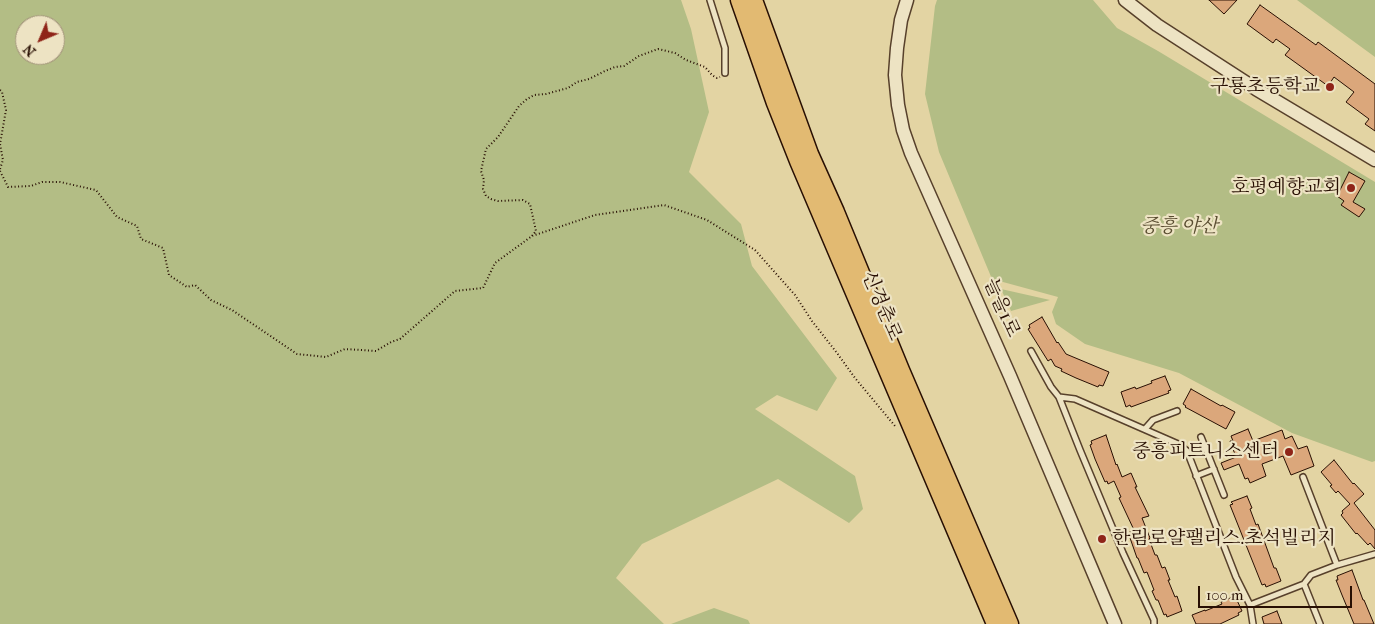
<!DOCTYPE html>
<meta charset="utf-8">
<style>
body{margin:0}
#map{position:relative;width:1375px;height:624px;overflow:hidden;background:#e3d4a3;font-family:"IM FELL French Canon",serif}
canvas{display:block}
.north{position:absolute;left:15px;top:15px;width:50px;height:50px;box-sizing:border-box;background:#ede3c3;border:1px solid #9e8e76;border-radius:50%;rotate:225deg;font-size:14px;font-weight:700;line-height:20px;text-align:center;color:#280f03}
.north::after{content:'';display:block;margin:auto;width:18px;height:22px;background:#8f2418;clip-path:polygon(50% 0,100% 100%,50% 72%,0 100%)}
.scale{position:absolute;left:1198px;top:586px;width:154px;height:22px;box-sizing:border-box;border:2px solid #280f03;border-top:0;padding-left:6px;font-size:15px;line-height:18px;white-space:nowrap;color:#280f03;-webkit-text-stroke:4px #ede3c3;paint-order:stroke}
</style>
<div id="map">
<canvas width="1375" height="624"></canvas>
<div class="north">N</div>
<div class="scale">100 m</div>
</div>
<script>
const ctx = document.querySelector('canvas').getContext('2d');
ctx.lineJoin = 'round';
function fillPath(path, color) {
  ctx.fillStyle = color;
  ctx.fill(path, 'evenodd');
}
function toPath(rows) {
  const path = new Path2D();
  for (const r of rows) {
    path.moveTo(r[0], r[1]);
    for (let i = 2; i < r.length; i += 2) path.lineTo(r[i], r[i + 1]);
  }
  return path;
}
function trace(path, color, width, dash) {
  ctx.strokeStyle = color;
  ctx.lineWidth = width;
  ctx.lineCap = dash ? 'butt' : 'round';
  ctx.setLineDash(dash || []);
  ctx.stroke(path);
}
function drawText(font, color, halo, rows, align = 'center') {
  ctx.font = font + ' "IM FELL French Canon","Noto Serif KR",serif';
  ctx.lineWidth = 4.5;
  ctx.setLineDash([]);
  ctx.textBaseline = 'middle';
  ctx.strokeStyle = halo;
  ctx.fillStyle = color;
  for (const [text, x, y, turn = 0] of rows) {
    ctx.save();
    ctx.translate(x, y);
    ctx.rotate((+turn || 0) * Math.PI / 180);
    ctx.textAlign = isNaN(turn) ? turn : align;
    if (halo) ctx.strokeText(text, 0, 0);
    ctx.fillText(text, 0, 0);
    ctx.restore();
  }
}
const green = toPath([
 [0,0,681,0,691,29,709,112,689,172,741,224,752,266,837,378,817,411,777,395,755,409,855,476,863,509,849,523,778,479,642,544,616,578,664,624,0,624],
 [25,25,55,25,55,55,25,55],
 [937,0,1093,0,1117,28,1158,51,1375,182,1375,461,1372,462,1292,433,1179,373,1085,344,1056,324,1052,312,1058,297,992,279,939,152,925,94,935,6],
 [1297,0,1375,0,1375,57],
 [1001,289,1050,300,1011,311],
 [714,608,748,620,750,624,671,624]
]);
const building = toPath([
 [1209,0,1237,0,1224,14,1209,0],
 [1260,5,1316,45,1318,42,1375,84,1375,131,1365,124,1369,119,1346,102,1354,92,1334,77,1328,86,1285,55,1290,49,1276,39,1273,43,1247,24,1260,5],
 [1349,172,1365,181,1353,202,1365,209,1359,217,1341,205,1344,201,1337,196,1349,172],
 [1042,317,1057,343,1058,342,1066,354,1109,372,1103,386,1099,385,1098,387,1076,378,1061,371,1062,369,1055,366,1051,359,1048,361,1028,329,1030,328,1029,325,1042,317],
 [1165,376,1171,390,1168,391,1169,393,1131,407,1130,405,1126,407,1121,392,1135,387,1136,389,1152,383,1151,381,1165,376],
 [1191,389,1221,406,1222,405,1235,412,1226,429,1185,407,1186,406,1183,404,1191,389],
 [1248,429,1253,441,1282,430,1285,439,1292,436,1298,449,1307,446,1314,466,1291,475,1283,456,1262,464,1266,476,1250,483,1248,478,1245,479,1239,464,1224,470,1221,463,1236,457,1230,441,1233,441,1231,436,1248,429],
 [1106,435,1116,465,1117,464,1122,477,1131,473,1137,487,1135,487,1149,516,1142,518,1150,538,1149,539,1155,555,1157,555,1162,568,1165,567,1170,580,1168,580,1175,597,1177,596,1182,611,1167,617,1166,614,1164,615,1158,600,1156,600,1152,591,1154,590,1147,572,1144,573,1138,558,1137,558,1129,535,1132,535,1130,531,1134,530,1119,498,1121,497,1114,481,1108,484,1107,481,1105,482,1095,459,1090,445,1092,444,1091,441,1106,435],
 [1334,460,1353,484,1354,483,1364,494,1354,503,1375,530,1375,549,1370,543,1368,545,1357,533,1356,534,1341,515,1343,513,1342,511,1350,504,1338,491,1336,493,1330,486,1332,485,1321,472,1334,460],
 [1247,496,1252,508,1250,509,1256,525,1258,524,1274,568,1276,568,1281,581,1266,587,1265,584,1262,585,1230,505,1233,504,1231,502,1247,496],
 [1352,570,1363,600,1364,600,1374,624,1354,624,1342,595,1336,580,1338,580,1337,576,1352,570],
 [1235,596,1242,611,1238,613,1239,615,1220,624,1196,624,1192,615,1205,610,1205,611,1222,604,1221,602,1235,596],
 [1277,611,1282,624,1264,624,1262,617,1277,611]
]);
const path = toPath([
 [0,90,2,92,6,110,0,144,3,160,0,169],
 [0,171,8,187,31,186,42,182,60,182,96,190,117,217,137,226,141,239,163,248,169,275,187,287,195,285,211,300,232,310,297,354,326,357,345,349,376,351,391,342,400,339,455,291,483,288,495,263,532,236,595,215,664,205,707,220,755,250,795,295,812,321,837,353,855,378,895,426],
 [532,236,536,231,530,204,523,200,498,201,491,199,486,196,483,189,484,180,481,171,486,149,498,137,519,106,527,99,534,95,546,94,568,88,577,82,589,79,605,71,615,67,624,66,639,56,658,49,675,53,686,60,705,67,712,75,717,78,720,77]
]);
const service = toPath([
 [710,0,725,48,725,73],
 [1031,351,1051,387,1059,397,1080,450,1123,553,1154,620,1154,624],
 [1059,397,1075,399,1178,444,1187,451,1236,577,1250,605],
 [1145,429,1153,420,1177,411],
 [1201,437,1224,495],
 [1196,476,1214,469],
 [1303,477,1337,565],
 [1304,584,1311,575,1337,565,1375,554],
 [1253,624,1250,605,1304,584,1320,624]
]);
const tertiary = toPath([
 [907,0,901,20,897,48,895,75,898,105,903,130,911,153,1010,376,1115,624],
 [1125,0,1157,25,1256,89,1375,160]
]);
const trunk = toPath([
 [739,0,775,103,798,161,995,624],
 [754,0,810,154,836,212,901,370,1010,624]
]);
const markers = [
 [1330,87,5,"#8f2418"],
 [1351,188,5,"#8f2418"],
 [1289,452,5,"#8f2418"],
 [1102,539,5,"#8f2418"]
];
const poiNames = [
 ["구룡초등학교",1320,87],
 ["호평예향교회",1341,188],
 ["중흥피트니스센터",1279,452],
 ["한림로얄팰리스.초석빌리지",1112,539,"left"]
];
const parkNames = [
 ["중흥 야산",1179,227]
];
const streetNames = [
 ["신경춘로",881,306,67],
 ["늘을1로",1001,308,66]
];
fillPath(green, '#b3bd85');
fillPath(building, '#dba77b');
trace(building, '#280f03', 1);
trace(service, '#57402b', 8);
trace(tertiary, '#57402b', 15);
trace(trunk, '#280f03', 19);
trace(path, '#280f03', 2, [1, 2.5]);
trace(service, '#ede3c3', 5);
trace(tertiary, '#ede3c3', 12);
trace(trunk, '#e2ba72', 16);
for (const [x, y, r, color] of markers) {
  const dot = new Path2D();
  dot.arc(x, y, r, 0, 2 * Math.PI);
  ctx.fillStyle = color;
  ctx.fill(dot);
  trace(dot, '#ede3c3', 2);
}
drawText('19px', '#280f03', '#ede3c3', poiNames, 'right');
drawText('italic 19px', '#594c30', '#ede3c3', parkNames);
drawText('19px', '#280f03', '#ede3c3', streetNames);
</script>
